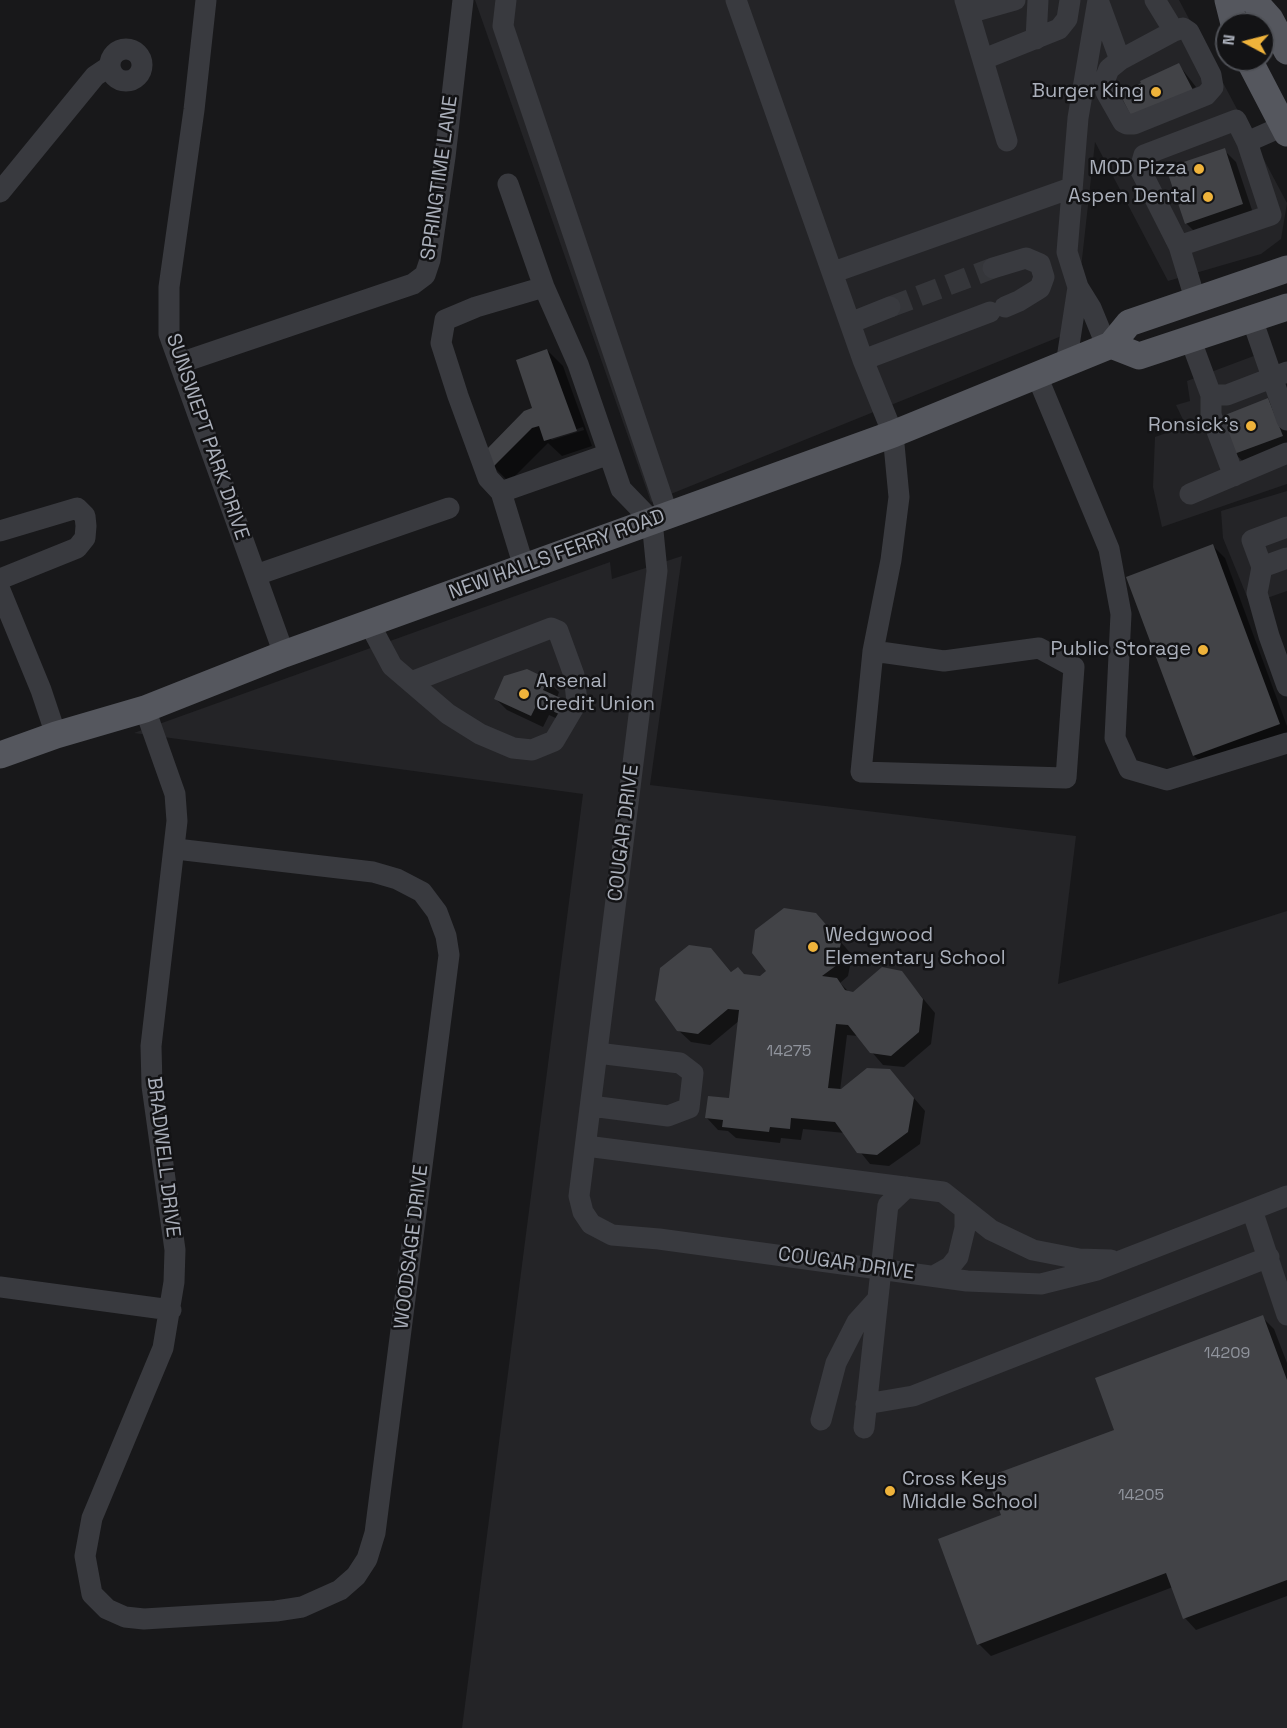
<!DOCTYPE html>
<style>
body{margin:0}
#map{position:relative;width:1287px;height:1728px;overflow:hidden;background:#18181a;font-family:"Space Grotesk",sans-serif}
canvas{display:block}
.north{position:absolute;left:1215px;top:12px;width:60px;height:60px;box-sizing:border-box;background:#131315;border:2px solid #4f5157;border-radius:50%;rotate:277deg;font-size:16px;font-weight:700;line-height:24px;text-align:center;color:#aaafba}
.north::after{content:'';display:block;margin:auto;width:21px;height:27px;background:#efb33b;clip-path:polygon(50% 0,100% 100%,50% 72%,0 100%)}
</style>
<div id="map">
<canvas width="1287" height="1728"></canvas>
<div class="north">N</div>
</div>
<script>
const ctx = document.querySelector('canvas').getContext('2d');
ctx.lineJoin = 'round';
function fillPath(path, color) {
  ctx.fillStyle = color;
  ctx.fill(path, 'evenodd');
}
function toPath(rows) {
  const path = new Path2D();
  for (const r of rows) {
    if (r.length === 3) {
      path.moveTo(r[0] + r[2], r[1]);
      path.arc(r[0], r[1], r[2], 0, 2 * Math.PI);
      continue;
    }
    path.moveTo(r[0], r[1]);
    for (let i = 2; i < r.length; i += 2) path.lineTo(r[i], r[i + 1]);
  }
  return path;
}
function trace(path, color, width, dash) {
  ctx.strokeStyle = color;
  ctx.lineWidth = width;
  ctx.lineCap = dash ? 'butt' : 'round';
  ctx.setLineDash(dash || []);
  ctx.stroke(path);
}
function drawText(font, color, halo, rows, align = 'center') {
  ctx.font = font + ' "Space Grotesk",sans-serif';
  ctx.lineWidth = 5;
  ctx.setLineDash([]);
  ctx.textBaseline = 'middle';
  ctx.strokeStyle = halo;
  ctx.fillStyle = color;
  for (const [text, x, y, turn = 0] of rows) {
    ctx.save();
    ctx.translate(x, y);
    ctx.rotate((+turn || 0) * Math.PI / 180);
    ctx.textAlign = isNaN(turn) ? turn : align;
    if (halo) ctx.strokeText(text, 0, 0);
    ctx.fillText(text, 0, 0);
    ctx.restore();
  }
}
const built = toPath([
 [475,0,1179,0,1287,203,1281,239,1261,254,1168,281,1095,142,1074,331,651,502],
 [1259,354,1287,412,1287,484,1162,527,1153,487,1155,437,1186,426,1176,405,1190,401,1187,381],
 [1287,491,1287,591,1250,604,1223,538,1221,511],
 [682,556,650,785,1076,836,1058,984,1287,911,1287,1728,462,1728,583,794,134,733,610,562,612,579]
]);
const shadow = toPath([
 [1179,65,1196,87,1135,115],
 [1224,150,1236,162,1254,216,1198,235,1186,223],
 [547,350,563,366,592,446,562,456,548,443,509,482,494,467,534,409],
 [583,427,584,430,552,440,549,438],
 [1268,400,1280,412,1287,431,1287,450,1247,465,1235,454],
 [1213,546,1225,558,1287,726,1287,737,1206,767,1194,756,1128,578],
 [527,671,547,681,559,692,557,698,576,713,571,725,549,715,543,727,507,710,495,698],
 [828,927,852,955,848,976,840,983,849,992,854,993,901,972,935,1013,931,1044,904,1067,883,1065,858,1036,847,1035,840,1091,890,1070,925,1111,920,1144,889,1166,870,1164,845,1133,803,1129,801,1140,781,1138,780,1143,736,1138,728,1131,718,1130,707,1118,731,1100,740,1020,710,1045,691,1042,678,1030,711,949,732,973,760,977],
 [1262,1317,1274,1329,1287,1363,1287,1596,1196,1630,1185,1618,1173,1587,991,1656,979,1644,1003,1516]
]);
const building = toPath([
 [1179,63,1193,90,1132,118,1120,94,1141,83,1140,81],
 [1225,148,1243,204,1185,224,1166,168],
 [547,349,577,431,544,441,539,426,532,428,492,468,486,450,524,411,532,408,516,360],
 [1268,398,1283,436,1234,454,1220,417],
 [1213,544,1280,724,1193,756,1126,577],
 [527,669,548,679,543,690,565,700,559,714,537,704,531,716,494,699,504,676],
 [784,908,816,913,841,942,837,965,822,976,837,978,845,990,853,992,882,967,902,971,923,999,919,1032,891,1056,870,1053,848,1025,836,1024,828,1088,841,1089,867,1068,890,1069,914,1098,908,1132,877,1155,857,1153,835,1122,791,1118,790,1129,770,1127,769,1132,722,1127,723,1120,705,1118,708,1096,729,1098,739,1010,728,1009,698,1034,677,1031,655,1000,660,968,689,945,711,948,731,972,738,967,744,974,760,976,766,971,752,953,755,930],
 [1263,1315,1287,1380,1287,1580,1183,1619,1166,1573,977,1645,938,1539,1001,1515,987,1477,1114,1430,1095,1378]
]);
const minorTunnel = toPath([
 [890,307,993,268]
]);
const minor = toPath([
 [206,0,194,110,169,287,169,334,284,654],
 [506,0,503,26,668,515],
 [736,0,863,360,893,434,899,497,891,560,873,651,861,772,1066,778,1074,667,1039,648,944,661,873,651],
 [965,0,1007,141],
 [1098,0,1078,118,1067,252,1078,287,1091,308,1107,347],
 [1098,0,1120,60,1174,31,1155,0],
 [969,13,1015,0],
 [1036,39,1038,0],
 [126,65,16],
 [984,59,1059,29,1067,19,1070,0],
 [1120,60,1109,69,1105,79,1106,92,1123,122,1127,124,1134,124,1206,95,1213,87,1211,75,1189,32,1183,28,1174,31],
 [508,184,544,287,578,364,609,454],
 [0,192,95,76,110,66],
 [1179,246,1140,169,1144,155,1236,120,1247,142],
 [993,268,1026,258,1040,264,1044,277,1040,288,1019,301,1005,307],
 [834,272,1071,188],
 [1196,302,1179,246,1271,215,1247,142,1283,126],
 [1252,319,1287,420],
 [850,323,890,307],
 [1191,341,1211,395,1227,395,1287,372],
 [863,360,990,312],
 [180,363,413,284,425,275,430,260,445,157,463,0],
 [1066,365,1078,287],
 [1037,376,1109,549,1121,614,1115,738,1129,769,1167,780,1287,743],
 [1211,395,1211,415,1234,476],
 [501,492,488,478,458,396,441,343,445,320,476,307,544,287],
 [1190,494,1287,453],
 [1287,527,1252,540,1262,567,1257,593,1269,636,1287,686],
 [0,531,77,508,85,516,86,526,85,538,77,548,0,579],
 [524,567,501,492,609,454,621,489,652,521,657,571,579,1196,583,1212,591,1224,612,1235,659,1239,967,1281,1041,1284,1097,1270,1287,1196],
 [1262,567,1287,558],
 [256,575,449,508],
 [0,590,41,690,56,735],
 [369,623,392,666,448,714,480,734,513,748,532,750,554,741,577,702,574,675,558,631,551,628,411,682],
 [145,709,175,794,177,821,151,1046,152,1086,175,1250,174,1282,163,1348,92,1518,85,1556,92,1594,107,1609,125,1617,144,1619,276,1611,302,1607,340,1590,356,1576,367,1559,375,1533,449,955,446,936,437,912,422,892,397,879,373,872,176,849],
 [591,1106,668,1116,689,1108,693,1073,680,1063,597,1053],
 [586,1146,943,1192,991,1230,1033,1250,1079,1259,1111,1260],
 [1252,1210,1287,1315],
 [934,1276,950,1267,958,1257,965,1228,965,1210],
 [0,1287,171,1310],
 [866,1404,913,1396,1269,1257],
 [821,1420,836,1363,857,1322,876,1301],
 [864,1428,888,1205,907,1187]
]);
const major = toPath([
 [1228,0,1234,24],
 [1253,0,1270,19,1287,51],
 [1249,60,1287,133],
 [1111,345,1139,356,1287,307],
 [0,755,56,735,145,709,284,654,893,434,1111,345,1129,323,1287,269]
]);
const markers = [
 [1156,92,6,"#efb33b"],
 [1199,169,6,"#efb33b"],
 [1208,197,6,"#efb33b"],
 [1251,426,6,"#efb33b"],
 [1203,650,6,"#efb33b"],
 [524,694,6,"#efb33b"],
 [813,947,6,"#efb33b"],
 [890,1491,6,"#efb33b"]
];
const numberNames = [
 ["14275",789,1052],
 ["14209",1227,1354],
 ["14205",1141,1496]
];
const poiNames = [
 ["Burger King",1144,92],
 ["MOD Pizza",1187,169],
 ["Aspen Dental",1196,197],
 ["Ronsick's",1239,426],
 ["Public Storage",1191,650],
 ["Arsenal",536,682,"left"],
 ["Credit Union",536,705,"left"],
 ["Wedgwood",825,936,"left"],
 ["Elementary School",825,959,"left"],
 ["Cross Keys",902,1480,"left"],
 ["Middle School",902,1503,"left"]
];
const streetNames = [
 ["SPRINGTIME LANE",440,178,-82],
 ["SUNSWEPT PARK DRIVE",207,437,71],
 ["NEW HALLS FERRY ROAD",557,555,-20],
 ["COUGAR DRIVE",624,833,-83],
 ["BRADWELL DRIVE",163,1157,83],
 ["WOODSAGE DRIVE",412,1247,-83],
 ["COUGAR DRIVE",846,1264,8]
];
fillPath(built, '#242427');
fillPath(shadow, '#0007');
fillPath(building, '#424347');
trace(minorTunnel, '#35363a', 21, [21, 10]);
trace(minor, '#393a3f', 21);
trace(major, '#55575e', 27);
for (const [x, y, r, color] of markers) {
  const dot = new Path2D();
  dot.arc(x, y, r, 0, 2 * Math.PI);
  ctx.fillStyle = color;
  ctx.fill(dot);
  trace(dot, '#131315', 2);
}
drawText('16px', '#90949d', null, numberNames);
drawText('20px', '#aaafba', '#131315', poiNames, 'right');
drawText('20px', '#aaafba', '#131315', streetNames);
</script>
